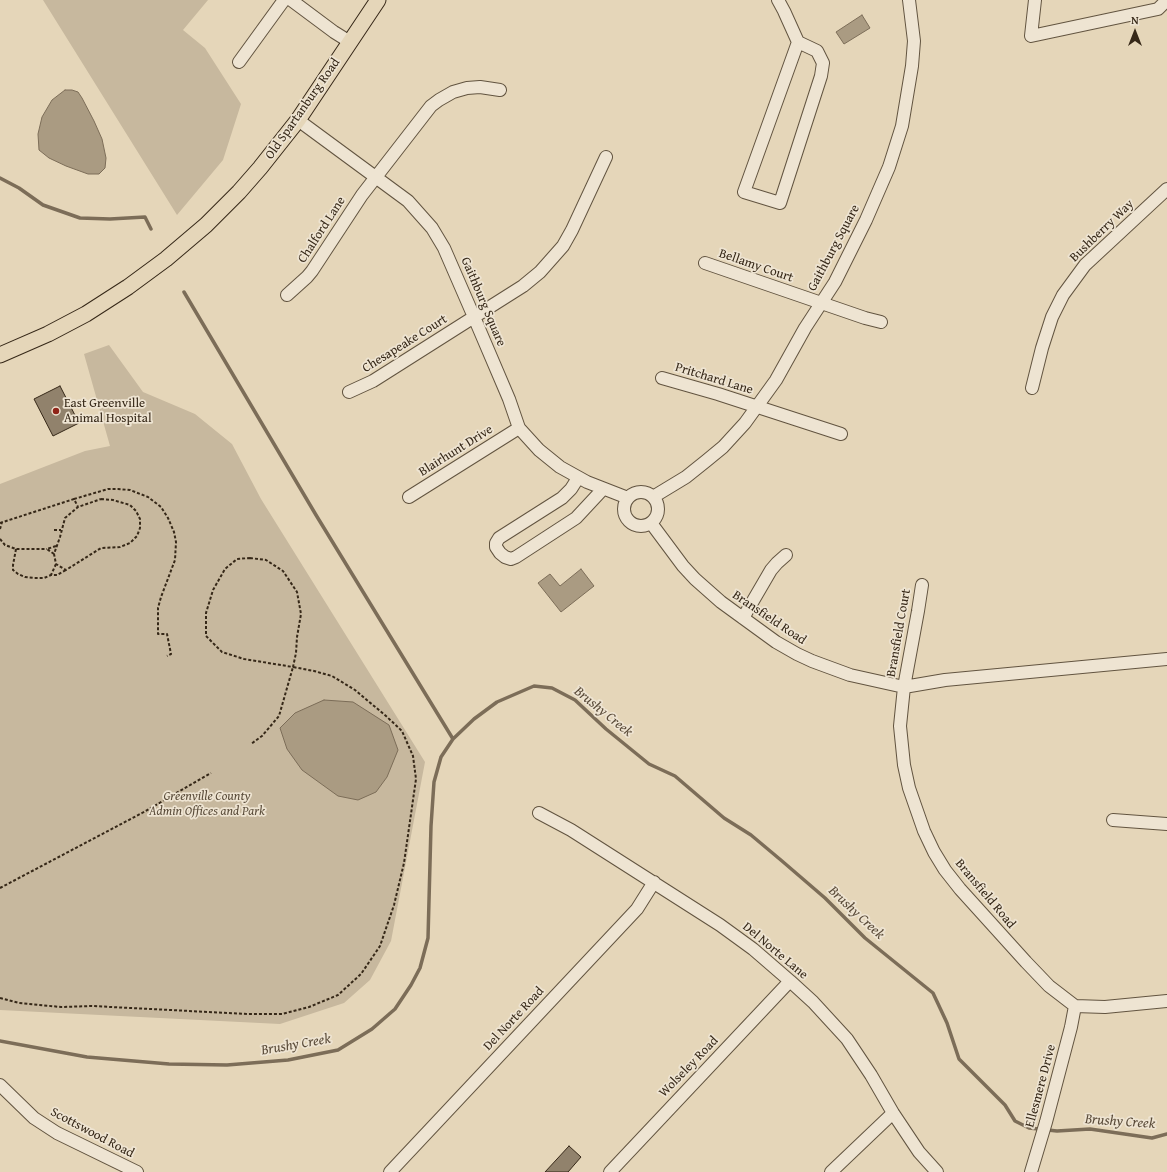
<!DOCTYPE html>
<style>
body{margin:0}
#map{position:relative;width:1167px;height:1172px;overflow:hidden;background:#e5d6b9;font-family:"Gentium Book Plus",serif}
canvas{display:block}
.north{position:absolute;left:1115px;top:12px;width:40px;height:40px;-webkit-text-stroke:3px #eee4d2;paint-order:stroke;rotate:0deg;font-size:11px;font-weight:700;line-height:16px;text-align:center;color:#362818}
.north::after{content:'';display:block;margin:auto;width:14px;height:18px;background:#362818;clip-path:polygon(50% 0,100% 100%,50% 72%,0 100%)}
</style>
<div id="map">
<canvas width="1167" height="1172"></canvas>
<div class="north">N</div>
</div>
<script>
const ctx = document.querySelector('canvas').getContext('2d');
ctx.lineJoin = 'round';
function fillPath(path, color) {
  ctx.fillStyle = color;
  ctx.fill(path, 'evenodd');
}
function toPath(rows) {
  const path = new Path2D();
  for (const r of rows) {
    if (r.length === 3) {
      path.moveTo(r[0] + r[2], r[1]);
      path.arc(r[0], r[1], r[2], 0, 2 * Math.PI);
      continue;
    }
    path.moveTo(r[0], r[1]);
    for (let i = 2; i < r.length; i += 2) path.lineTo(r[i], r[i + 1]);
  }
  return path;
}
function trace(path, color, width, dash) {
  ctx.strokeStyle = color;
  ctx.lineWidth = width;
  ctx.lineCap = dash ? 'butt' : 'round';
  ctx.setLineDash(dash || []);
  ctx.stroke(path);
}
function drawText(font, color, halo, rows, align = 'center') {
  ctx.font = font + ' "Gentium Book Plus",serif';
  ctx.lineWidth = 3.5;
  ctx.setLineDash([]);
  ctx.textBaseline = 'middle';
  ctx.strokeStyle = halo;
  ctx.fillStyle = color;
  for (const [text, x, y, turn = 0] of rows) {
    ctx.save();
    ctx.translate(x, y);
    ctx.rotate((+turn || 0) * Math.PI / 180);
    ctx.textAlign = isNaN(turn) ? turn : align;
    if (halo) ctx.strokeText(text, 0, 0);
    ctx.fillText(text, 0, 0);
    ctx.restore();
  }
}
const green = toPath([
 [43,0,208,0,183,30,205,48,241,104,223,160,177,215],
 [109,345,143,392,195,414,232,444,261,499,425,762,391,941,370,980,344,1003,280,1024,0,1010,0,484,85,451,110,446,84,354]
]);
const water = toPath([
 [862,15,870,28,844,44,836,32,862,15],
 [65,90,72,90,78,92,82,98,94,121,102,139,106,158,105,168,99,174,88,174,66,166,49,158,39,150,38,134,42,117,52,100,65,90],
 [581,569,594,586,561,612,538,583,550,574,560,586,581,569],
 [324,700,353,702,389,725,398,750,387,777,376,792,358,800,338,796,302,770,287,749,280,728,295,713,324,700]
]);
const stream = toPath([
 [0,178,19,188,43,205,80,218,110,219,145,217,151,229],
 [184,292,316,515,453,739],
 [0,1041,87,1057,169,1064,227,1065,288,1060,338,1050,372,1029,395,1009,411,985,420,968,428,938,431,826,434,782,441,757,453,739,474,719,497,702,534,686,552,688,575,700,606,729,649,764,675,776,724,818,751,835,782,861,825,898,865,938,933,993,947,1023,959,1059,1005,1105,1015,1121,1029,1128,1057,1131,1090,1129,1152,1138,1167,1134]
]);
const building = toPath([
 [60,386,79,423,53,436,34,399,60,386],
 [569,1146,581,1157,568,1172,545,1172,569,1146]
]);
const path = toPath([
 [74,499,108,489,118,489,130,490,148,497,161,507,168,518,174,532,176,542,175,560,161,597,158,608,158,634,167,634,171,654,167,656],
 [101,499,113,500,130,505,136,511,140,519,140,528,137,536,130,543,120,547,101,548,66,570,56,564,54,554,60,537,65,518,78,507,101,499],
 [0,523,74,499,78,507],
 [0,529,2,522],
 [54,530,61,530],
 [0,539,5,545,16,549,47,549],
 [16,549,13,565,13,570,18,574,25,577,34,578,44,578,51,575],
 [54,554,47,549,56,546],
 [250,558,266,560,283,571,297,592,301,614,297,637,296,653,293,667,244,659,222,652,206,636,206,613,213,590,225,569,237,559,250,558],
 [56,564,51,575,57,575,66,570],
 [0,888,142,813,211,773],
 [0,998,19,1003,61,1007,92,1006,248,1014,282,1014,309,1007,338,995,361,974,380,946,394,905,404,863,416,779,413,756,402,731,386,716,355,690,332,676,314,671,293,667,279,716,262,736,251,744]
]);
const minor = toPath([
 [291,0,334,32,350,42],
 [778,0,784,11,798,42,744,192,780,203,821,76,823,63,817,51,798,42],
 [1035,0,1031,36,1158,9,1167,0],
 [239,62,284,0],
 [298,120,408,201,432,228,444,248,474,317,509,399,519,428,539,450,560,467,587,482,628,498],
 [705,263,865,318,881,322],
 [287,295,307,277,312,271,362,195,431,106,439,100,453,92,467,88,480,87,500,90],
 [662,378,718,394,841,434],
 [1032,388,1042,348,1052,317,1063,295,1085,265,1167,189],
 [349,392,373,381,474,317,523,286,540,272,563,246,572,230,606,157],
 [578,478,571,489,562,498,499,538,496,543,496,547,500,553,505,557,511,559,516,557,576,518,603,489],
 [641,509,17],
 [409,497,519,428],
 [653,497,686,477,706,461,723,447,745,423,776,380,805,328,835,282,866,220,889,167,902,126,912,66,914,41,909,0],
 [651,523,683,566,695,579,721,602,776,642,797,654,812,661,850,675,904,687,945,680,1167,659],
 [922,585,918,611,904,687,900,726,904,765,909,788,924,831,934,852,945,870,960,889,1026,962,1049,986,1075,1006,1105,1007,1167,1001],
 [743,618,771,570,777,563,786,555],
 [539,813,571,830,720,925,753,949,790,981,813,1002,847,1039,871,1075,893,1113,919,1152,937,1172],
 [1113,820,1167,824],
 [0,1085,34,1118,57,1133,137,1172],
 [390,1172,637,909,654,882],
 [610,1172,790,981],
 [831,1172,893,1113],
 [1031,1172,1046,1122,1071,1027,1075,1006]
]);
const major = toPath([
 [0,355,48,334,86,314,128,287,166,259,206,225,239,192,260,168,298,120,378,0]
]);
const markers = [
 [56,411,4,"#8f2418"]
];
const streetNames = [
 ["Old Spartanburg Road",303,109,-55],
 ["Chalford Lane",322,230,-57],
 ["Bushberry Way",1102,231,-44],
 ["Gaithburg Square",834,248,-62],
 ["Bellamy Court",756,266,19],
 ["Gaithburg Square",483,302,67],
 ["Chesapeake Court",405,344,-32],
 ["Pritchard Lane",714,379,17],
 ["Blairhunt Drive",456,451,-32],
 ["Bransfield Road",769,618,34],
 ["Bransfield Court",899,633,-80],
 ["Bransfield Road",985,894,50],
 ["Del Norte Lane",775,951,40],
 ["Del Norte Road",514,1019,-47],
 ["Wolseley Road",689,1067,-46],
 ["Ellesmere Drive",1041,1086,-75],
 ["Scottswood Road",92,1133,28]
];
const poiNames = [
 ["East Greenville",64,404],
 ["Animal Hospital",64,419]
];
const parkNames = [
 ["Greenville County",207,797],
 ["Admin Offices and Park",207,812]
];
const waterNames = [
 ["Brushy Creek",603,712,39],
 ["Brushy Creek",856,913,43],
 ["Brushy Creek",296,1045,-10],
 ["Brushy Creek",1120,1122,4]
];
fillPath(green, '#c7b89e');
fillPath(water, '#aa9b82');
trace(water, '#7c6d58', 1);
trace(stream, '#7c6d58', 3.5);
fillPath(building, '#91826c');
trace(building, '#362818', 1);
trace(minor, '#625440', 14);
trace(major, '#362818', 17);
trace(path, '#362818', 2, [3, 2]);
trace(minor, '#eee4d2', 12);
trace(major, '#e5d6b9', 15);
for (const [x, y, r, color] of markers) {
  const dot = new Path2D();
  dot.arc(x, y, r, 0, 2 * Math.PI);
  ctx.fillStyle = color;
  ctx.fill(dot);
  trace(dot, '#eee4d2', 1.5);
}
drawText('13px', '#362818', '#eee4d2', streetNames);
drawText('13px', '#362818', '#eee4d2', poiNames, 'left');
drawText('italic 13px', '#5a4c3a', '#eee4d2', parkNames);
drawText('italic 14px', '#594a38', '#eee4d2', waterNames);
</script>
